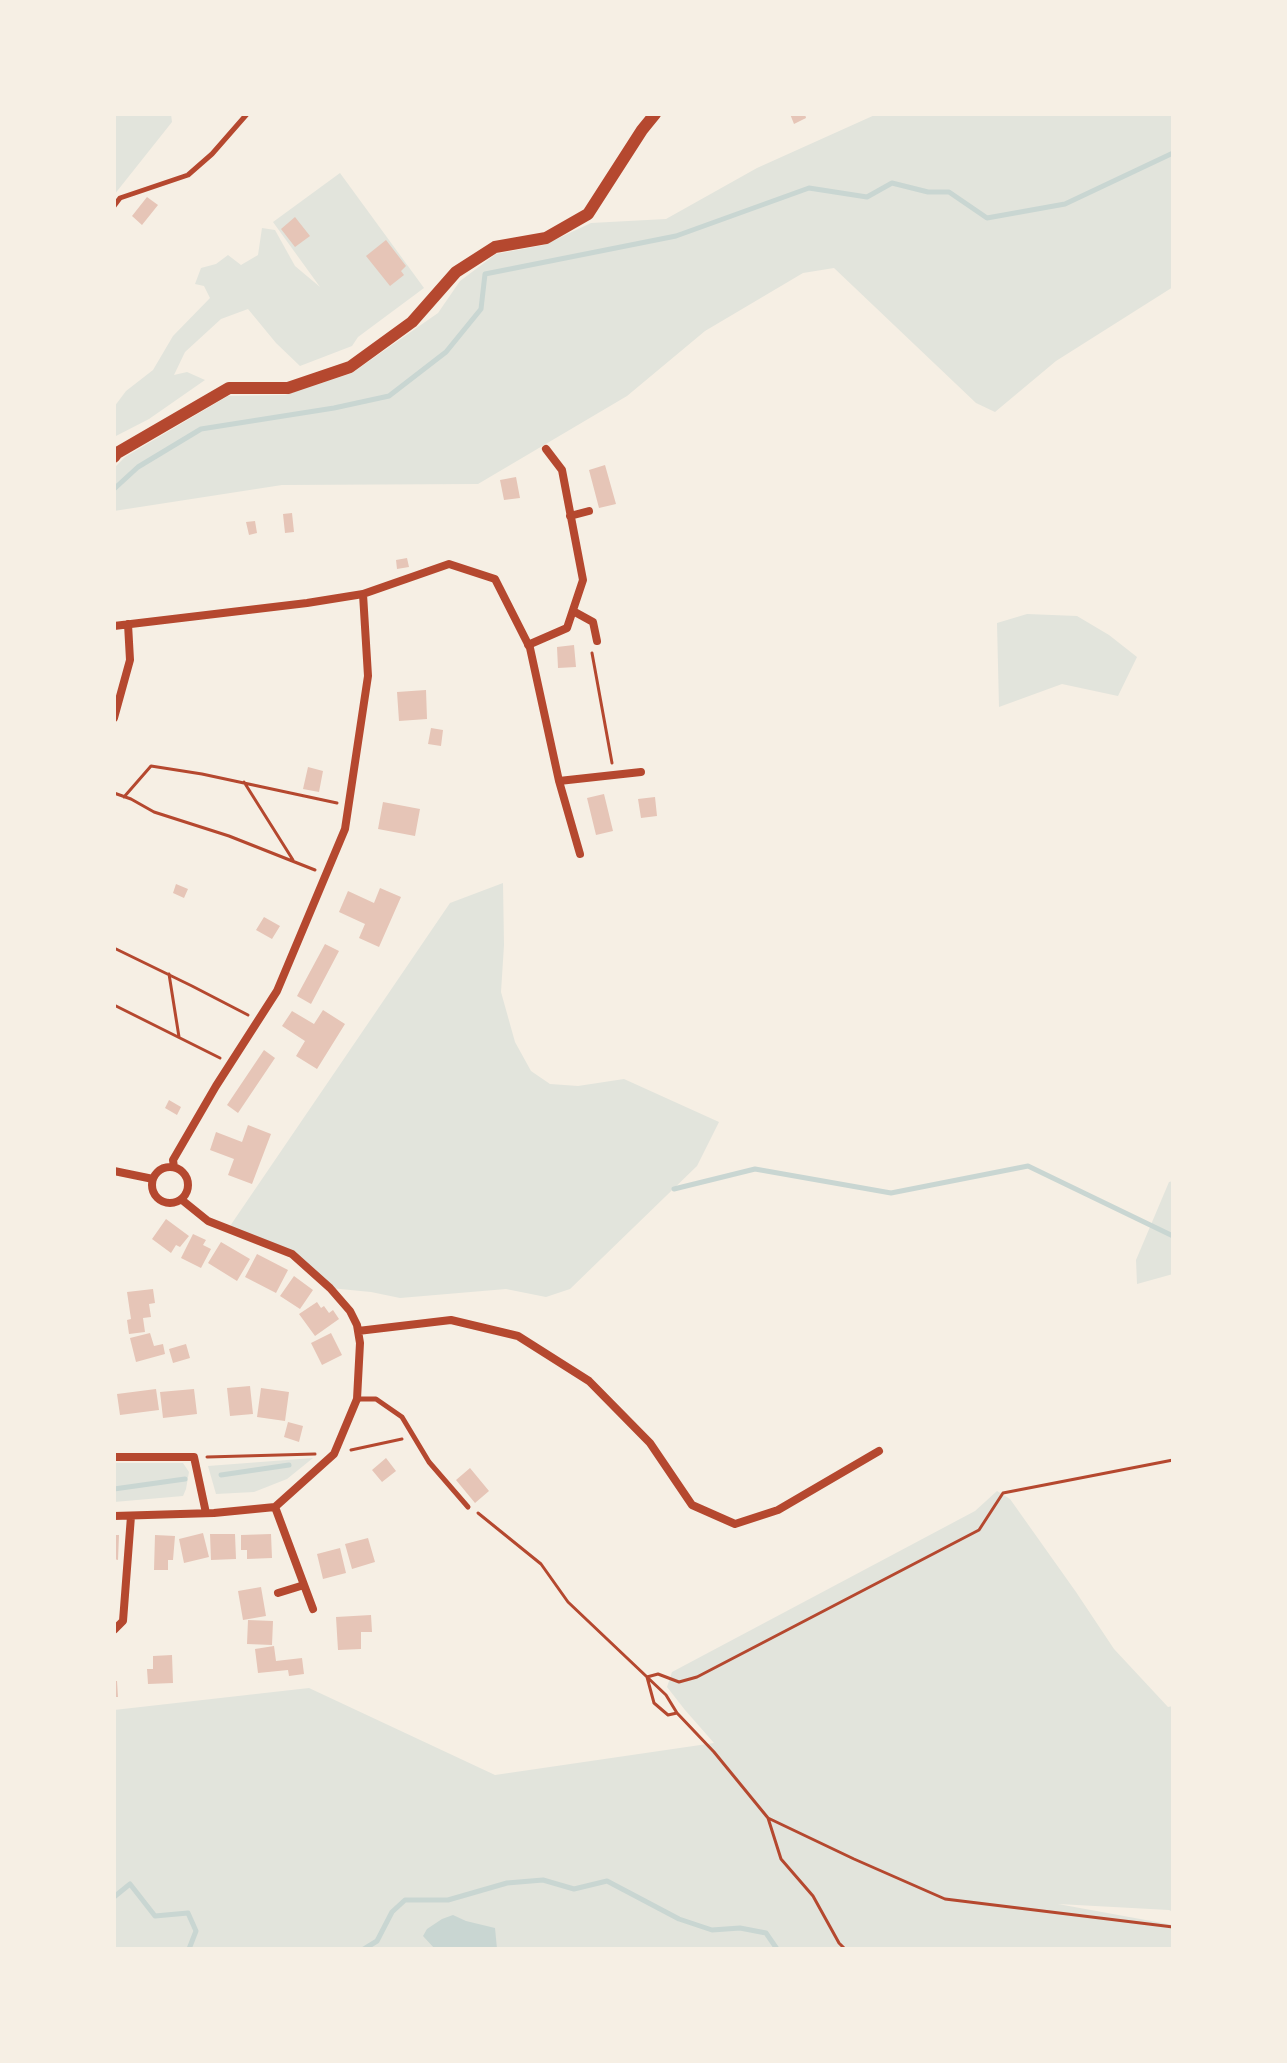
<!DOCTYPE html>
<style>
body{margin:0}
#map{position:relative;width:1287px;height:2063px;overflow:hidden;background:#f6efe4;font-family:Cabin,sans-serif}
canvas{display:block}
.frame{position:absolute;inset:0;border:116px solid #f6efe4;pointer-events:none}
</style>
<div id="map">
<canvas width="1287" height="2063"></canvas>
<div class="frame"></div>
</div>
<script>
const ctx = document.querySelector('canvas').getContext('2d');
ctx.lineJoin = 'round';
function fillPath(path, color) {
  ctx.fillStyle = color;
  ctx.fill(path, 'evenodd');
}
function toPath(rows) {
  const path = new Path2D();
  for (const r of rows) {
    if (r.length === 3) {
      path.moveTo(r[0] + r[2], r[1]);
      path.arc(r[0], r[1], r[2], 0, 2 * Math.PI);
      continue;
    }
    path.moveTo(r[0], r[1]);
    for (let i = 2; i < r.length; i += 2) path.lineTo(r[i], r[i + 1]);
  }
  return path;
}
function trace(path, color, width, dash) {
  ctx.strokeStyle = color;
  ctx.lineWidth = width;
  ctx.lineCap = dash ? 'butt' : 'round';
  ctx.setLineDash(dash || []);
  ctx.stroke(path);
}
const green = toPath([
 [114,114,171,114,172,122,114,195],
 [877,114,1173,114,1173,287,1056,361,995,412,976,403,834,268,803,273,705,331,627,396,478,484,282,485,114,511,114,468,125,457,228,396,285,395,352,373,438,313,460,281,496,254,544,245,591,223,666,219,757,168],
 [340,173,424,288,358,337,352,346,300,366,276,343,248,309,221,319,185,352,174,375,187,372,205,380,149,419,114,437,114,407,126,391,153,370,173,336,210,298,204,286,195,284,201,268,216,264,228,255,241,265,258,255,262,228,275,230,295,266,320,287,273,222],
 [1027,614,1077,616,1109,635,1137,657,1118,696,1062,684,999,707,997,623],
 [503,883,504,945,501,992,515,1042,531,1071,550,1084,578,1086,624,1079,719,1122,697,1166,570,1289,546,1297,506,1289,400,1298,371,1292,330,1288,292,1254,228,1229,450,903],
 [1173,1181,1173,1274,1137,1284,1136,1260,1169,1182],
 [313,1458,287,1479,254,1492,216,1494,208,1466],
 [114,1463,183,1463,189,1472,186,1489,183,1496,114,1502],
 [997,1491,1010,1499,1076,1592,1114,1649,1168,1707,1173,1706,1173,1912,1169,1910,1058,1904,1173,1925,1173,1949,119,1949,114,1947,114,1710,309,1688,495,1775,714,1743,685,1710,667,1687,672,1672,975,1511]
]);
const water = toPath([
 [453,1915,466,1921,495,1928,497,1949,435,1949,423,1936,427,1929,442,1919]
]);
const stream = toPath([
 [114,489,138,467,201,429,334,408,389,396,446,352,481,309,485,274,676,236,809,188,867,197,892,183,928,192,949,192,987,218,1065,204,1173,153],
 [674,1189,755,1169,891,1193,1028,1166,1173,1236],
 [221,1475,289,1465],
 [114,1489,185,1479],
 [114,1897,130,1884,155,1916,188,1913,196,1931,189,1949],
 [364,1949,377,1941,392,1912,405,1900,448,1900,507,1883,543,1880,574,1889,607,1881,679,1919,712,1930,740,1928,766,1933,777,1949]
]);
const building = toPath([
 [790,114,805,114,806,118,794,124],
 [147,197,158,205,142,225,132,216],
 [295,217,310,236,295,247,281,229],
 [386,240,406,266,401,271,404,275,390,286,366,256],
 [605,465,616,504,599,508,589,470],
 [516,477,520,498,504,500,500,480],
 [292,513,294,532,285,533,283,514],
 [255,521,257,533,249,535,246,522],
 [407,558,409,567,397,569,396,560],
 [574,645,576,667,558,668,557,647],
 [426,690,427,719,399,721,397,692],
 [431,728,443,730,441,746,428,744],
 [308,767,323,771,319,792,303,789],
 [604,794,613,831,596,835,587,798],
 [655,797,657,816,641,818,638,799],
 [383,802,420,809,415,836,378,829],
 [176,884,188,889,184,898,173,893],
 [380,888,401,897,379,947,359,938,365,924,339,912,348,891,374,903],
 [264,917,280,926,272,939,256,930],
 [325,944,339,951,311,1004,297,996],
 [323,1010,345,1024,317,1069,296,1056,305,1041,282,1026,292,1011,314,1024],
 [264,1050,275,1058,238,1113,227,1105],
 [169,1100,181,1107,177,1115,165,1108],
 [248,1125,271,1134,252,1184,228,1175,234,1159,210,1150,216,1132,242,1142],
 [166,1219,189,1236,180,1247,176,1245,171,1253,152,1239],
 [193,1234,206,1240,203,1245,211,1249,201,1268,181,1258],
 [221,1242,250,1259,237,1281,208,1263],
 [257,1254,288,1270,276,1293,245,1277],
 [294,1276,313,1290,300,1309,280,1296],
 [153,1289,155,1303,149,1304,151,1317,143,1318,145,1332,129,1334,127,1320,131,1319,127,1292],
 [317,1302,321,1308,324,1306,329,1313,333,1310,339,1319,315,1336,299,1314],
 [150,1333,154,1346,163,1344,165,1354,136,1362,130,1338],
 [331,1333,342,1355,322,1365,311,1343],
 [186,1344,190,1358,173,1363,169,1349],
 [250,1386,253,1414,230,1416,227,1388],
 [261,1388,289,1392,285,1421,257,1417],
 [156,1389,159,1410,120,1415,117,1394],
 [194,1389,197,1414,163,1418,160,1392],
 [288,1422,303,1426,299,1442,284,1437],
 [386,1458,396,1471,382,1482,372,1470],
 [470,1468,489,1491,475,1503,456,1480],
 [203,1533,209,1557,184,1563,179,1539],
 [210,1534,235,1534,236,1559,211,1560],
 [271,1534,272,1558,247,1559,247,1550,241,1550,241,1535],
 [114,1535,119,1535,118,1560,114,1559],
 [155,1535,175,1536,173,1560,168,1560,168,1570,154,1570],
 [368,1538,375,1562,352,1569,345,1544],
 [340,1548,346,1573,323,1579,317,1554],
 [261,1587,266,1616,243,1620,238,1591],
 [371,1615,372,1632,361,1632,361,1649,338,1650,336,1617],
 [248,1620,273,1621,272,1645,247,1644],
 [274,1646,276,1661,302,1658,304,1674,289,1676,288,1670,258,1673,255,1649],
 [172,1655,173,1683,148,1684,147,1669,153,1669,153,1656],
 [114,1681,117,1681,118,1697,114,1697]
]);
const path = toPath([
 [592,653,612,763],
 [244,782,293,860],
 [114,793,131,799,154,812,229,836,315,870],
 [124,797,151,766,202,774,337,803],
 [114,948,192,986,248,1015],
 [169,974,179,1037],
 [114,1005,220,1058],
 [351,1450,402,1439],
 [207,1457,315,1454],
 [478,1513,541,1564,568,1602,666,1695,677,1713],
 [647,1677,658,1674,679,1682,697,1677,979,1530,1003,1493,1173,1460],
 [647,1677,654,1703,668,1715,677,1713,714,1752,768,1818,781,1859,813,1896,839,1943,845,1949],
 [768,1818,854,1859,945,1899,1173,1927]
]);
const service = toPath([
 [114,206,120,198,188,175,212,154,247,114],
 [357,1399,376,1399,402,1417,429,1462,468,1507]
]);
const minor = toPath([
 [570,516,589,511],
 [573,611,593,622,597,641],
 [114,626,307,603,363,594,449,564,495,579,530,648,559,781,580,854],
 [528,645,567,628,583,580,562,470,546,449],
 [114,718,130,660,128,624],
 [559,781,641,772],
 [170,1185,18],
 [174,1167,173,1160,216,1086,277,991,345,829,368,676,363,594],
 [114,1171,153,1179],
 [358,1331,451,1320,518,1336,589,1381,650,1443,692,1505,735,1524,778,1510,879,1451],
 [114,1457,194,1457,206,1513],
 [275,1507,313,1609],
 [114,1516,214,1513,275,1507,334,1454,357,1399,360,1343,357,1325,350,1311,330,1288,292,1254,208,1221,182,1200],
 [278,1593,304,1585],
 [114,1630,123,1621,131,1516]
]);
const tertiary = toPath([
 [114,457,117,453,229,388,288,388,350,367,412,322,456,272,495,247,546,238,588,214,642,130,655,114]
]);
fillPath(green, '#e2e4dc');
fillPath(water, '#c9d6d2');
trace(stream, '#c9d6d2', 5);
fillPath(building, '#e6c5b7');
trace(path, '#b5482f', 3);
trace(service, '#b5482f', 5);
trace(minor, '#b5482f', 8);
trace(tertiary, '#b5482f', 12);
</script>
